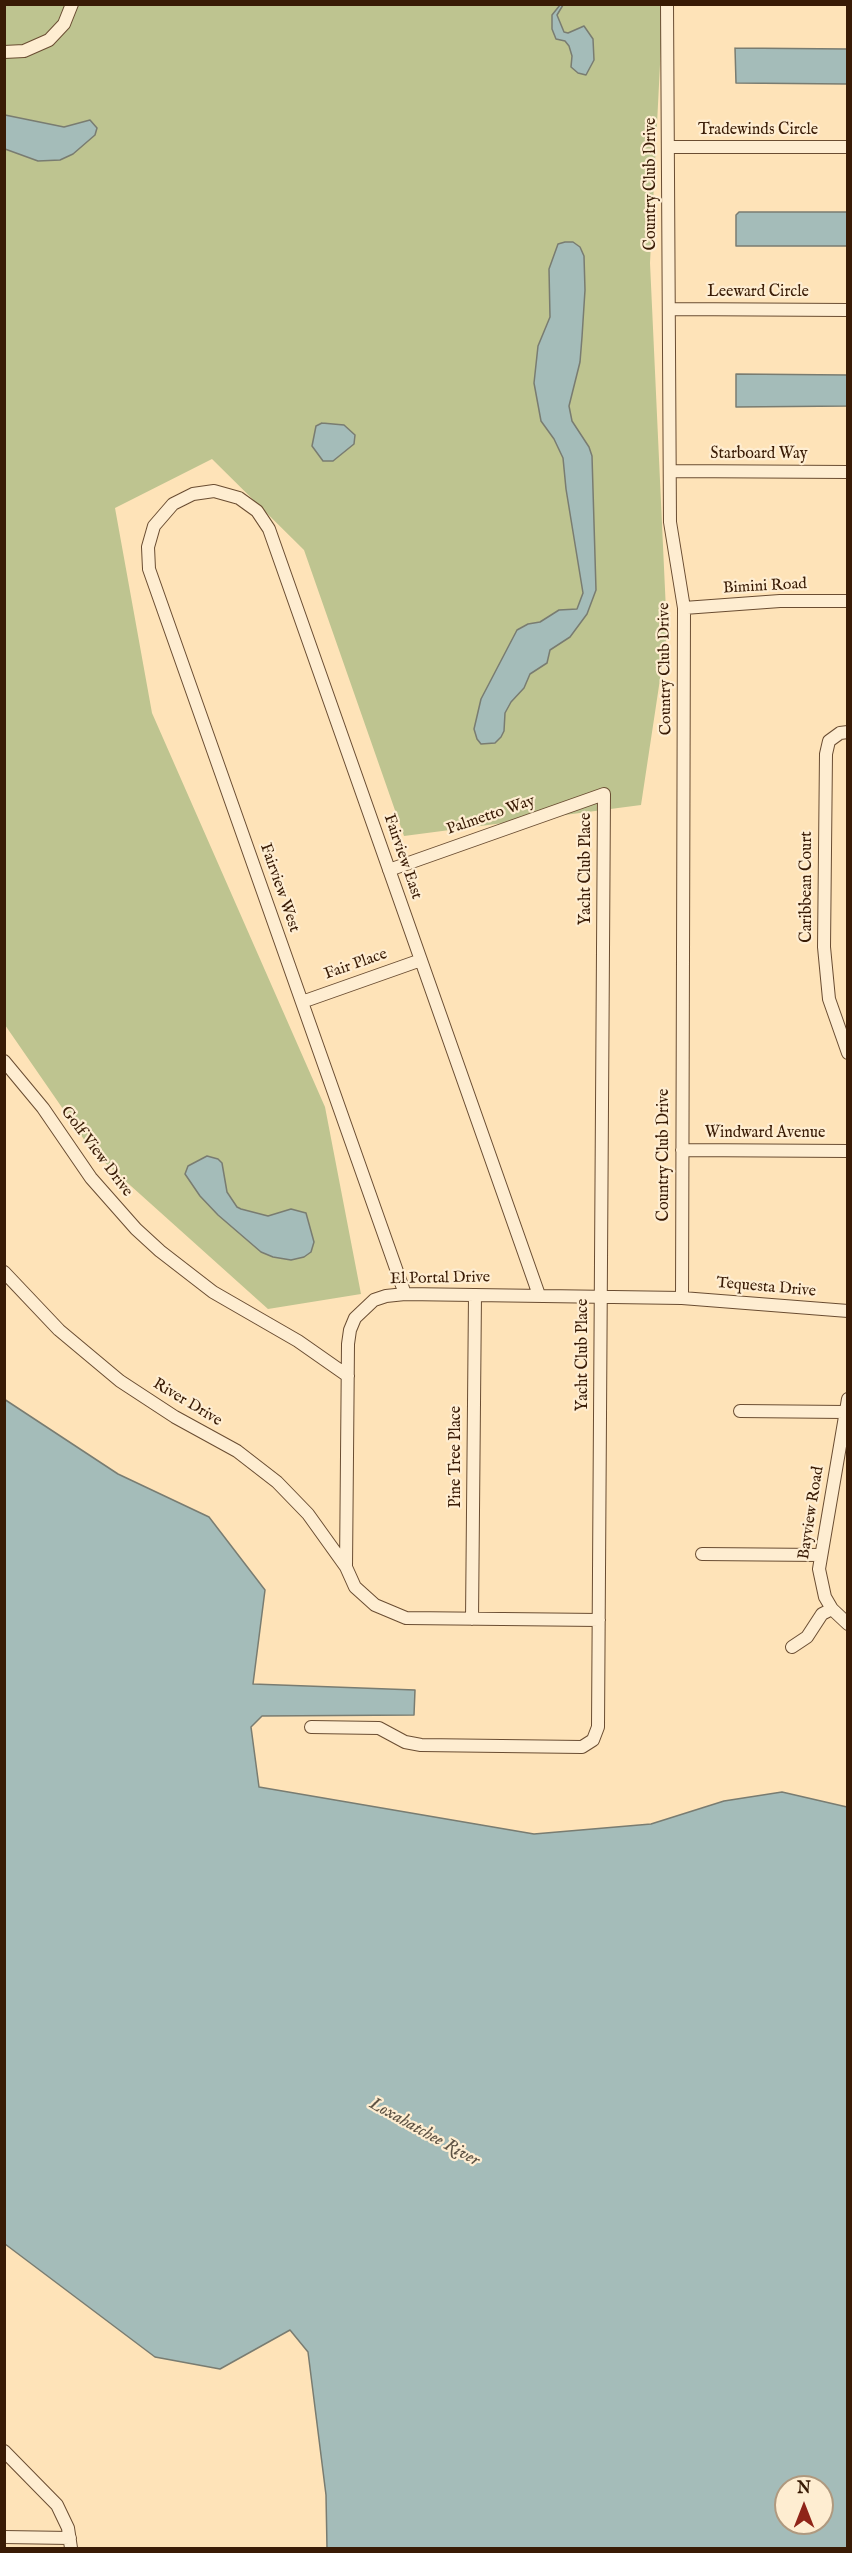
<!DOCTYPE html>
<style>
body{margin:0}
#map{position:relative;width:852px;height:2553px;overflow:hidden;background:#fee3b8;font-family:"IM FELL English",serif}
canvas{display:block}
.frame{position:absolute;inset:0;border:6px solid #391b05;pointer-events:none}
.north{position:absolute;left:774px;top:2475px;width:60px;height:60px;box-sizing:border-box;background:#feedd1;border:2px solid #af997f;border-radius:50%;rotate:0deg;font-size:16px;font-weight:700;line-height:24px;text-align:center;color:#391b05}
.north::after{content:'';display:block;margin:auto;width:21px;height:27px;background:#8f2418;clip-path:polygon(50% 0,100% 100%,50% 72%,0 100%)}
</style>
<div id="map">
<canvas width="852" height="2553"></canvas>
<div class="frame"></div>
<div class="north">N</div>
</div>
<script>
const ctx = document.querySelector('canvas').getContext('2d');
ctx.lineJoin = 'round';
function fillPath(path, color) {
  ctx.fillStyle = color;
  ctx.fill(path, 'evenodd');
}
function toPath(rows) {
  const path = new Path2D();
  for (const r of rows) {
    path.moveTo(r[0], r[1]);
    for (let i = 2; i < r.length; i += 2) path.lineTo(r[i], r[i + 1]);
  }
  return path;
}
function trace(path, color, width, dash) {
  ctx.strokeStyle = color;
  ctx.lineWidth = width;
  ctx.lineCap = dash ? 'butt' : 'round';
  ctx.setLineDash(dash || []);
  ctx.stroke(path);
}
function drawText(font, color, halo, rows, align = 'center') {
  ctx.font = font + ' "IM FELL English",serif';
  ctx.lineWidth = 4.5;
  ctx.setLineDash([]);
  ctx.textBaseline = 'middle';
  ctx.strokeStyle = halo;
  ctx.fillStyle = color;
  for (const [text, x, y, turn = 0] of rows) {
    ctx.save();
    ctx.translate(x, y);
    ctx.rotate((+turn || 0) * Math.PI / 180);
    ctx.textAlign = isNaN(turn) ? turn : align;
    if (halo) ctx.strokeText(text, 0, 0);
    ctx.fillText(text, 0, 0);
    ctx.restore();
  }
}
const green = toPath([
 [5,5,663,5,650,263,667,633,641,805,404,836,304,550,212,459,115,508,152,713,325,1107,361,1294,268,1309,92,1151,5,1025]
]);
const water = toPath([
 [560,5,563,5,557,15,564,32,568,33,584,26,593,39,594,60,586,75,578,73,571,67,572,56,569,46,565,41,556,39,552,29,552,15,560,5],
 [735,48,847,49,847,84,736,83,735,48],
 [5,115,64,127,90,120,97,128,95,135,73,154,60,160,38,161,5,149,5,115],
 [739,212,847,212,847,246,736,246,736,215,739,212],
 [565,242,573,242,580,247,584,256,585,290,582,337,580,362,569,406,572,421,589,447,592,456,596,590,587,614,570,637,550,650,547,663,530,674,524,688,511,702,505,713,504,731,501,737,495,743,481,744,477,739,474,729,481,699,517,630,528,624,540,622,559,610,577,609,583,593,566,489,563,458,554,439,541,421,534,383,538,346,550,317,549,269,558,244,565,242],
 [736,374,847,375,847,406,736,407,736,374],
 [322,423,344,425,355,435,354,444,333,461,323,461,312,446,316,426,322,423],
 [207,1156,218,1159,222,1163,227,1192,237,1207,241,1209,268,1216,291,1209,306,1213,314,1242,311,1252,304,1257,291,1260,273,1257,261,1252,218,1215,200,1196,185,1174,188,1166,207,1156],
 [4,1399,118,1474,209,1517,265,1590,253,1684,415,1690,414,1715,262,1716,251,1727,259,1787,534,1834,651,1824,724,1801,782,1792,847,1807,847,2548,327,2548,326,2495,308,2352,290,2330,220,2369,155,2357,5,2244,4,1399],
 [786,2487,822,2487,822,2523,786,2523,786,2487]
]);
const minor = toPath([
 [667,4,670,522,684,608,682,1298],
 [4,52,24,51,49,40,64,24,72,4],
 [669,147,848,147],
 [669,309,848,310],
 [670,471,848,472],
 [684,608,780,601,848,601],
 [848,732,840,733,829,741,826,754,824,947,829,999,848,1053],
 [302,1002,421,960],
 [4,1061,43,1108,91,1178,136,1229,160,1251,213,1292,298,1341,348,1376],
 [682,1150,848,1151],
 [4,1272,59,1330,120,1381,175,1417,237,1451,277,1482,308,1514,346,1567],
 [405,1294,149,569,148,547,154,526,173,504,193,494,214,491,239,498,257,511,269,529,539,1295],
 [848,1399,819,1569,825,1597,832,1609,848,1624],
 [740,1411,845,1412],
 [702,1554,821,1555],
 [472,1619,475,1295],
 [599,1620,406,1618,375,1605,355,1587,346,1567,348,1344,350,1330,355,1318,374,1300,386,1296,405,1294,682,1298,848,1311],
 [792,1647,807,1637,822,1614,832,1609],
 [311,1727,379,1728,405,1742,421,1745,582,1747,593,1740,598,1727,604,794,389,870],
 [4,2451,57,2505,68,2528,71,2548],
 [4,2537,70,2538]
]);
const streetNames = [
 ["Tradewinds Circle",758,131],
 ["Country Club Drive",652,184,-90],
 ["Leeward Circle",758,293],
 ["Starboard Way",759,455],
 ["Bimini Road",765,587,-3],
 ["Country Club Drive",666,669,-91],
 ["Palmetto Way",491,816,-19],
 ["Fairview East",402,857,71],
 ["Yacht Club Place",587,869,-90],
 ["Caribbean Court",808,887,-90],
 ["Fairview West",279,888,71],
 ["Fair Place",356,965,-19],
 ["Windward Avenue",765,1134],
 ["Golf View Drive",96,1152,53],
 ["Country Club Drive",665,1155,-90],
 ["El Portal Drive",440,1279,-1],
 ["Tequesta Drive",766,1288,5],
 ["Yacht Club Place",584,1355,-90],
 ["River Drive",187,1403,31],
 ["Pine Tree Place",457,1457,-90],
 ["Bayview Road",812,1513,-81]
];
const waterNames = [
 ["Loxahatchee River",424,2133,29]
];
fillPath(green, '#bec490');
fillPath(water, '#a4bcb9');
trace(water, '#797c71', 1.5);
trace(minor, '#6a4d32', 14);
trace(minor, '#feedd1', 12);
drawText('16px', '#391b05', '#feedd1', streetNames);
drawText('italic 18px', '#5e5344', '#feedd1', waterNames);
</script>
